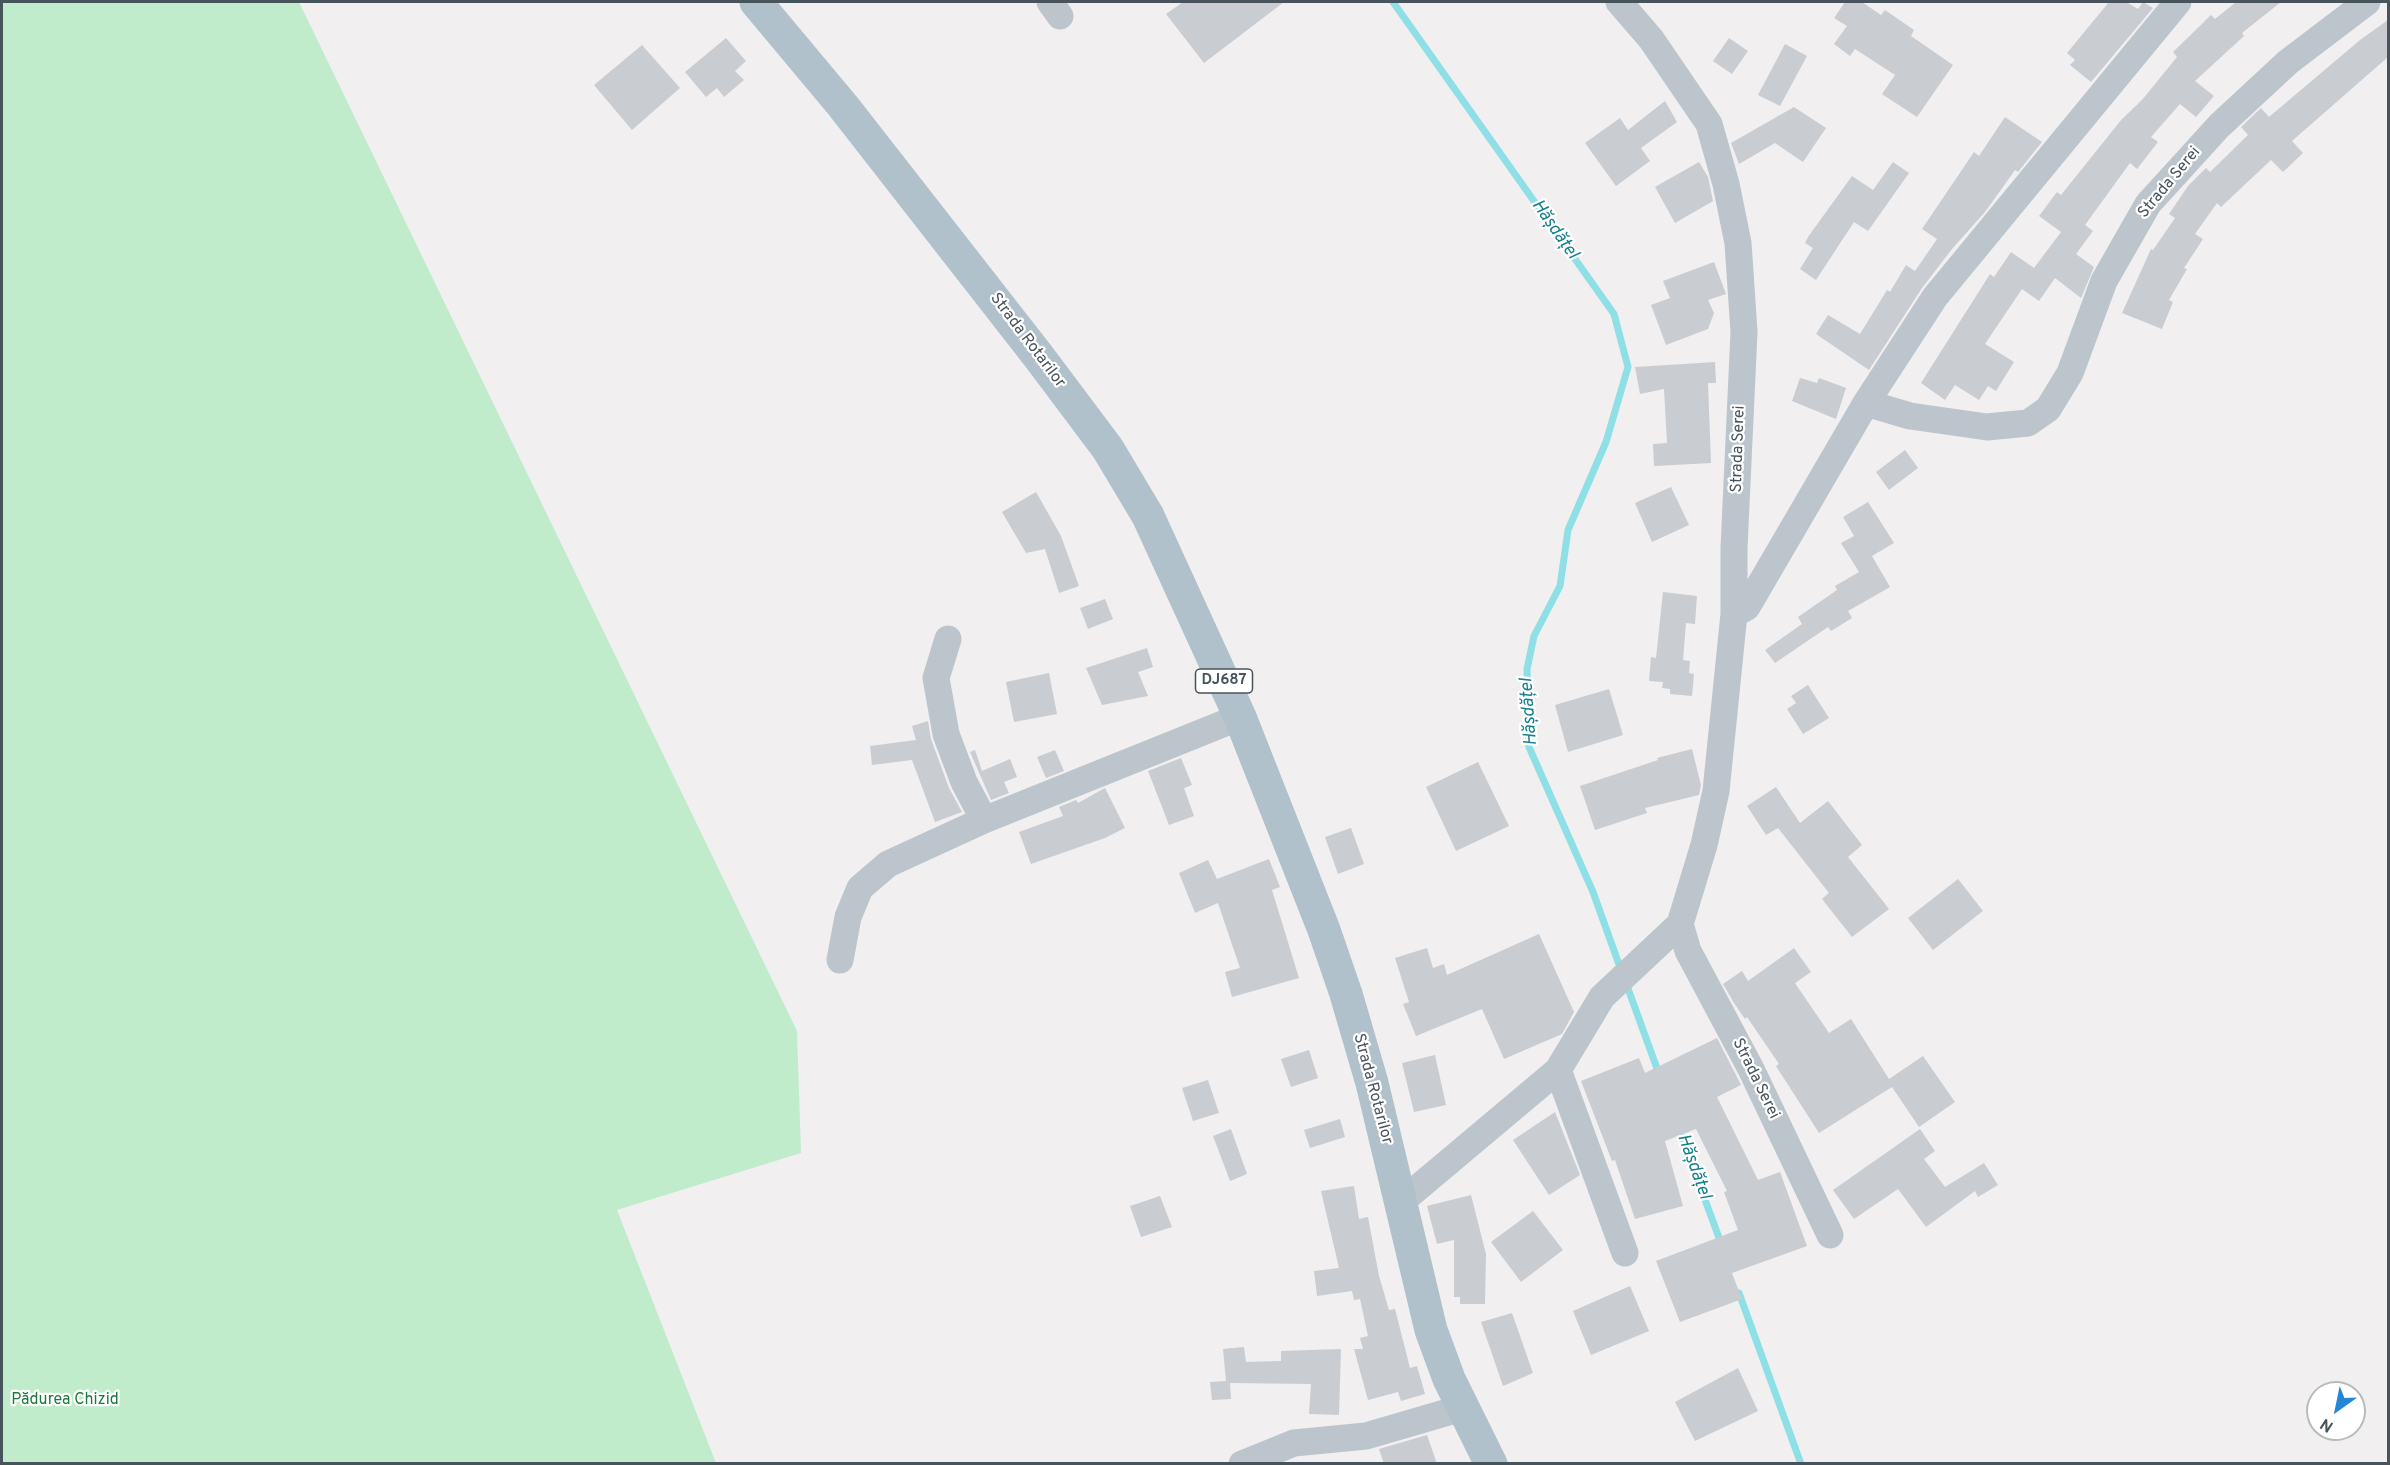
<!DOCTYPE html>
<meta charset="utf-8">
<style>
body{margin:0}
#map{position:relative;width:2390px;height:1465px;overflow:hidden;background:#f1efef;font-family:Overpass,sans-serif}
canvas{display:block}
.frame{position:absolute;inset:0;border:3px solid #48545b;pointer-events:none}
.north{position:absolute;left:2306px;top:1381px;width:60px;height:60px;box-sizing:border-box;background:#fff;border:2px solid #b6bbbd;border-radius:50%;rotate:213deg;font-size:16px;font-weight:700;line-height:24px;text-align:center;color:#48545b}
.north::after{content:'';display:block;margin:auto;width:21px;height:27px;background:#2487d6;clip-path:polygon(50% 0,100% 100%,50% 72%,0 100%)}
</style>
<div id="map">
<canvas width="2390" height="1465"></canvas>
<div class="frame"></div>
<div class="north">N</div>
</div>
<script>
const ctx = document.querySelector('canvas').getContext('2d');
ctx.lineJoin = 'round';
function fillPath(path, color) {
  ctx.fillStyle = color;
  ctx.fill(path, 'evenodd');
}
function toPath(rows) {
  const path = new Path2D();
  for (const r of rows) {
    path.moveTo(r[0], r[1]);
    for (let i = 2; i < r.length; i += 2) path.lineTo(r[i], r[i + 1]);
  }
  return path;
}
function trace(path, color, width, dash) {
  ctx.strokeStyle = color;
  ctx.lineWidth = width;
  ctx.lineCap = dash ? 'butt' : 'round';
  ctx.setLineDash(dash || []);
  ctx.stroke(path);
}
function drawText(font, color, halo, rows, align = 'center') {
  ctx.font = font + ' Overpass,sans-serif';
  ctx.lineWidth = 4.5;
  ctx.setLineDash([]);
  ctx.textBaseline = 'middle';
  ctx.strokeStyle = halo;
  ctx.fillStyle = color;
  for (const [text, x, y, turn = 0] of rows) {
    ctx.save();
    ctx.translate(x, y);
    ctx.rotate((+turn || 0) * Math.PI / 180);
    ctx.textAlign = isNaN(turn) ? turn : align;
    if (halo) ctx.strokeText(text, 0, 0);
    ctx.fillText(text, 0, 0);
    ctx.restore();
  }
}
const green = toPath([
 [2,2,299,2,797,1031,801,1153,617,1210,716,1463,2,1463]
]);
const stream = toPath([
 [1393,2,1614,314,1628,367,1606,442,1568,530,1560,586,1534,636,1527,669,1529,747,1593,892,1621,970],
 [1626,983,1659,1074],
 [1678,1126,1722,1246],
 [1739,1293,1801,1464]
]);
const building = toPath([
 [1183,2,1284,2,1204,63,1166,14],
 [1845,2,1862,2,1881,15,1885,10,1914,30,1911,36,1953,65,1917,117,1882,94,1895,75,1855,49,1850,56,1834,44,1847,26,1834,18],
 [2109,2,2126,2,2138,9,2143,2,2153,8,2091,82,2070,65,2075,60,2067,53],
 [2236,2,2281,2,2242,33,2244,36,2195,81,2214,96,2196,117,2180,104,2151,137,2158,142,2137,169,2130,163,2085,225,2093,231,2076,254,2094,267,2081,298,2055,278,2039,301,2022,289,1985,344,2014,362,1996,391,1988,386,1979,400,1955,385,1945,400,1921,383,1990,274,1994,277,2011,252,2034,268,2061,232,2039,216,2057,192,2061,195,2122,119,2142,100,2177,57,2173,52,2211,15,2215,19],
 [2388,20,2388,57,2292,141,2303,153,2283,172,2271,160,2221,207,2217,203,2195,234,2203,239,2184,268,2187,269,2169,300,2173,302,2162,329,2122,313,2151,249,2153,250,2175,218,2169,214,2188,186,2206,168,2210,172,2248,135,2241,127,2261,108,2269,117,2360,40],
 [726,38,746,61,735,71,744,80,724,97,717,88,706,97,685,72],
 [1729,38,1748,51,1732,74,1713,61],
 [1785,44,1807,56,1780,106,1758,95],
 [642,45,680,88,632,130,594,85],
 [1665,101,1677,122,1641,148,1650,161,1616,186,1585,143,1620,118,1628,130],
 [1794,107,1826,128,1803,162,1775,143,1739,164,1731,143],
 [2005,117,2042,142,2018,172,2015,170,1985,212,1952,249,1922,288,1869,370,1816,334,1828,315,1860,334,1887,290,1890,292,1906,265,1915,271,1937,239,1922,229,1974,152,1979,156],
 [1699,162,1708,177,1713,201,1675,223,1655,187],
 [1893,162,1909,173,1868,231,1854,222,1816,280,1800,269,1813,248,1805,243,1808,237,1852,176,1873,190],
 [1714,262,1726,294,1708,300,1714,313,1708,329,1666,345,1651,305,1670,298,1663,281],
 [1715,362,1716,383,1708,383,1711,463,1654,466,1653,444,1667,443,1664,389,1640,394,1635,367],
 [1800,378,1817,383,1819,378,1846,388,1836,419,1792,401],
 [1905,450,1918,468,1889,490,1876,472],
 [1671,487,1689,525,1652,542,1635,503],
 [1036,492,1061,536,1079,586,1059,593,1045,549,1026,553,1002,512],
 [1868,502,1894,543,1872,556,1890,587,1848,611,1852,618,1831,631,1828,627,1775,663,1765,650,1802,624,1798,617,1837,590,1835,586,1859,572,1841,543,1854,536,1843,517],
 [1663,592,1697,596,1695,624,1686,623,1683,660,1690,661,1689,673,1694,674,1692,696,1670,694,1670,689,1662,688,1663,682,1649,681,1651,657,1656,658],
 [1105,599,1113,619,1088,629,1080,608],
 [1147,648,1153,667,1138,672,1148,696,1102,705,1086,668],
 [1049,673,1057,714,1014,722,1006,682],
 [1808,685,1829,718,1803,734,1787,709,1796,703,1791,696],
 [1609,689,1623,735,1568,752,1555,705],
 [928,721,931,739,949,788,962,812,935,822,912,760,872,765,870,746,916,740,912,726],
 [1692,749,1701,785,1699,795,1645,808,1647,813,1595,830,1580,786,1658,760,1657,758],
 [975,750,982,771,1010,759,1017,777,1004,782,1009,793,991,800,970,752],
 [1055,750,1064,771,1046,778,1037,757],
 [1181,758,1192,785,1184,788,1194,816,1169,825,1148,771],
 [1478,762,1509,826,1456,851,1426,787],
 [1776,787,1800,823,1828,801,1862,845,1848,857,1889,909,1852,937,1822,899,1829,893,1778,828,1766,835,1747,806],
 [1105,788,1125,828,1105,838,1031,864,1019,832,1063,816,1059,807,1076,800,1078,803],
 [1351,828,1364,864,1338,874,1325,837],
 [1269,859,1280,887,1272,890,1299,978,1232,997,1225,972,1240,968,1218,903,1195,913,1179,873,1208,860,1217,879],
 [1958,879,1983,911,1933,950,1908,918],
 [1539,934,1574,1012,1562,1034,1504,1059,1482,1009,1416,1036,1403,1004,1409,1002,1395,958,1427,948,1433,968,1444,964,1447,975],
 [1794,948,1811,972,1795,983,1829,1033,1851,1019,1889,1079,1923,1056,1955,1102,1919,1127,1892,1087,1819,1133,1776,1066,1779,1064,1747,1017,1745,1019,1734,1003,1723,984,1742,971,1748,981],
 [1717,1038,1741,1085,1717,1097,1758,1180,1780,1172,1807,1246,1732,1273,1742,1299,1680,1322,1656,1261,1738,1230,1724,1192,1727,1191,1696,1129,1665,1141,1683,1206,1635,1219,1615,1160,1612,1161,1581,1081,1639,1058,1645,1073],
 [1309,1050,1318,1078,1291,1087,1281,1059],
 [1435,1055,1446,1105,1414,1112,1402,1063],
 [1208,1080,1219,1113,1193,1121,1182,1088],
 [1555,1112,1580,1175,1549,1195,1513,1140],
 [1340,1119,1345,1137,1310,1148,1304,1130],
 [1231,1129,1247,1174,1230,1181,1213,1136],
 [1920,1129,1935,1151,1924,1159,1945,1187,1984,1163,1998,1185,1978,1197,1975,1191,1926,1227,1898,1189,1854,1219,1833,1190],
 [1354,1186,1359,1219,1368,1217,1379,1276,1389,1310,1395,1309,1410,1368,1417,1366,1425,1394,1401,1401,1398,1392,1368,1400,1354,1349,1363,1349,1360,1338,1368,1336,1360,1299,1354,1300,1352,1291,1317,1296,1314,1271,1339,1268,1321,1191],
 [1471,1195,1486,1254,1485,1304,1460,1304,1460,1297,1454,1297,1454,1240,1437,1244,1427,1206],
 [1160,1196,1172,1227,1141,1237,1130,1206],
 [1533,1211,1563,1250,1521,1282,1491,1242],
 [1630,1286,1649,1331,1591,1355,1573,1311],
 [1512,1313,1533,1373,1503,1386,1481,1322],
 [1244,1347,1246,1362,1281,1361,1281,1351,1341,1349,1339,1415,1309,1414,1311,1384,1230,1383,1231,1399,1212,1400,1210,1382,1226,1381,1223,1349],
 [1738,1368,1758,1411,1695,1441,1675,1402],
 [1427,1435,1437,1464,1384,1464,1379,1449]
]);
const minor = toPath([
 [1050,2,1060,16],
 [1866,403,1910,416,1987,427,2028,423,2048,409,2070,373,2104,281,2148,204,2219,126,2288,62,2367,2],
 [1734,614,1747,607,1866,403,1935,297,2178,2],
 [948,639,936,678,946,734,964,782,984,820],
 [1680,924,1688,951,1751,1069,1830,1235],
 [840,960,848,917,860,888,888,864,984,820,1240,717],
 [1558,1070,1625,1253],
 [1401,1202,1558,1070,1602,997,1680,924,1704,845,1716,791,1734,614,1734,548,1744,332,1738,243,1726,184,1709,124,1651,39,1619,2],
 [1242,1464,1294,1443,1366,1436,1462,1408]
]);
const major = toPath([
 [756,2,843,106,1039,357,1108,449,1148,516,1240,717,1324,930,1346,994,1372,1083,1431,1330,1449,1379,1491,1464]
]);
const shields = [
 [1224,681,57]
];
const shieldNames = [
 ["DJ687",1224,681]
];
const streetNames = [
 ["Strada Serei",2170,183,-50],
 ["Strada Rotarilor",1027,341,53],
 ["Strada Serei",1739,449,-88],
 ["Strada Serei",1755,1079,64],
 ["Strada Rotarilor",1372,1089,75]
];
const parkNames = [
 ["Pădurea Chizid",65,1401]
];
const waterNames = [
 ["Hășdățel",1554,230,55],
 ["Hășdățel",1530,712,-94],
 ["Hășdățel",1693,1167,70]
];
fillPath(green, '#c0eccc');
trace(stream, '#8fdfe6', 7);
fillPath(building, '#c9ccd1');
trace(minor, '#bbc5cb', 27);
trace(major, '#b0c1cc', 33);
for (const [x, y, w] of shields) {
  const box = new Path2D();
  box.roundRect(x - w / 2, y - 12, w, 24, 4.5);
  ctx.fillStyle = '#fff';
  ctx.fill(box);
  trace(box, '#48545b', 1.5);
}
drawText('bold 15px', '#48545b', null, shieldNames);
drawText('16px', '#48545b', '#fff', streetNames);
drawText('16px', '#1d7840', '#fff', parkNames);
drawText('italic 18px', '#14808b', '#fff', waterNames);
</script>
